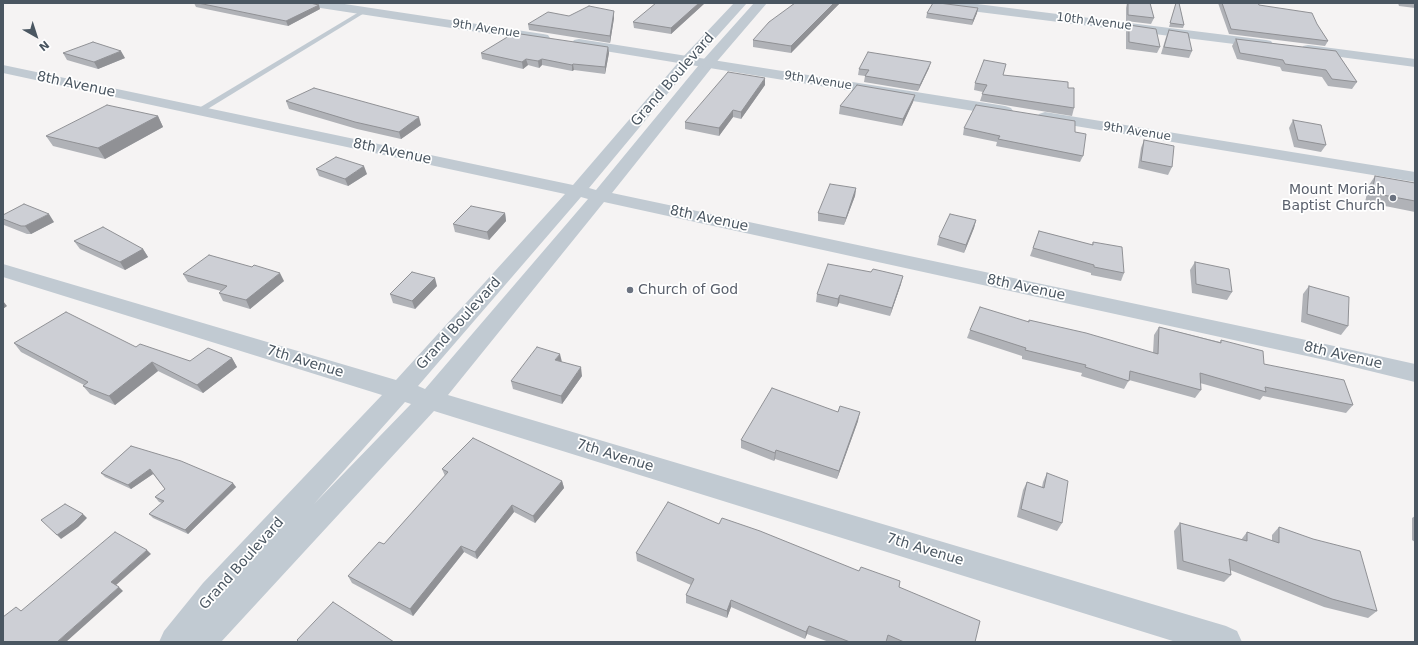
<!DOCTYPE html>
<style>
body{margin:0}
#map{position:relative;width:1418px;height:645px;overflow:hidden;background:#f5f3f3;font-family:"DejaVu Sans",sans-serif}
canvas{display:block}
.frame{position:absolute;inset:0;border:4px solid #4a5661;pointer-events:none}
.north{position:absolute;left:16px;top:16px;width:40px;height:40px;-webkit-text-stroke:3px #fff;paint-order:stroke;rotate:141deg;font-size:11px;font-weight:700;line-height:16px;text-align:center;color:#4a5661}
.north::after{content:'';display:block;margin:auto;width:14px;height:18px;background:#4a5661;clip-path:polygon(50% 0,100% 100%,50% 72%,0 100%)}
</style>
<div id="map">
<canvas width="1418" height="645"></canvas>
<div class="frame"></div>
<div class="north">N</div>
</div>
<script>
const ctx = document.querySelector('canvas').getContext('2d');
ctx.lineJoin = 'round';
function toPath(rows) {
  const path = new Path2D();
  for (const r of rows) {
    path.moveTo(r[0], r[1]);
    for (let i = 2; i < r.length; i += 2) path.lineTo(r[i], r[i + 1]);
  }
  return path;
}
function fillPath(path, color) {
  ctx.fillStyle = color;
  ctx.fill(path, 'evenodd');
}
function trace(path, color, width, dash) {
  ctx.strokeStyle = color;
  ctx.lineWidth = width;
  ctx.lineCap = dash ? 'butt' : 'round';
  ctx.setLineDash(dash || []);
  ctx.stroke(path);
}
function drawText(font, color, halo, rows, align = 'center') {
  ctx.font = font + ' "DejaVu Sans",sans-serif';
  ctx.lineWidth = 3.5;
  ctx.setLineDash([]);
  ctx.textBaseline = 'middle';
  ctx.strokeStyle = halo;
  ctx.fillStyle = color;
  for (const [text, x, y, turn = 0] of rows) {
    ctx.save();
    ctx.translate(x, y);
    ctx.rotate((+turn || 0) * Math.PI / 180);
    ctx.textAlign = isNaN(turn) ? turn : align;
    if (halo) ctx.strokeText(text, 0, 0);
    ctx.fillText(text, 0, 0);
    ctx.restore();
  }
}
const service = toPath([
 [364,9,367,11,366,12,201,113,195,113,194,111,364,9]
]);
const minor = toPath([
 [734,3,747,3,693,63,589,188,596,190,703,60,754,3,767,3,713,66,612,193,1325,344,1415,364,1415,382,1325,360,604,202,448,395,1226,626,1237,631,1242,642,1176,642,434,411,221,642,159,642,164,631,203,583,382,395,3,277,3,264,396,380,565,194,3,73,3,65,573,185,683,57,734,3],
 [581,197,588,199,425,389,418,386,581,197],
 [405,402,411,404,314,504,405,402],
 [933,3,969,3,1266,40,1271,41,1273,44,1271,47,1266,48,939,7,935,6,933,3],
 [1308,45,1415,59,1415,67,1303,52,1301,49,1303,46,1308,45]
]);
const tertiary = toPath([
 [308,3,338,3,543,34,548,35,550,38,548,41,543,42,314,7,310,6,308,3],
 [579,39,1005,106,1011,108,1013,111,1011,114,1005,116,574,46,572,43,574,40,579,39],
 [1045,112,1415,172,1415,182,1039,120,1037,117,1039,114,1045,112]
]);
const wall = toPath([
 [194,3,310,3,320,9,288,26,196,7],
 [705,3,671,34,634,28,633,22],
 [795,3,840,3,791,53,753,47,753,40],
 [1127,3,1150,3,1154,18,1151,24,1126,21,1126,8],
 [1176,3,1179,3,1184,25,1183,28,1169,27],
 [1218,3,1258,3,1259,5,1317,24,1328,41,1325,46,1229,34],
 [1398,3,1415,3,1415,8,1399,6],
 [940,4,978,8,977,13,972,25,926,18,927,13],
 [614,11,614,18,610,43,529,30,528,24,569,16],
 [1129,25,1160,47,1157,53,1126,49,1126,32],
 [1169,30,1192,51,1189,58,1161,54,1166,37],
 [1236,39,1336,51,1357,82,1352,89,1328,86,1322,77,1282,71,1280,67,1237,59,1232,46],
 [608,47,609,53,605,74,574,70,572,71,542,65,539,68,528,65,523,69,482,59,481,53],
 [63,53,125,58,98,69,67,60],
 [929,68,918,91,864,82,865,76,858,75,859,69],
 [1003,75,1068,88,1074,108,1072,116,980,101,983,92,974,90,975,83],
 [765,85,741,119,733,117,719,136,685,129,685,122],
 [915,95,913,102,902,126,839,114,840,106],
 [286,101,421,125,401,139,357,129,289,109],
 [158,116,163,127,105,159,53,146,46,136],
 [1293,120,1326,145,1321,152,1294,147,1289,128],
 [964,128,1075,132,1083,156,1080,162,996,146,997,142,963,135],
 [1144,140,1172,167,1168,175,1138,168,1141,148],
 [316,169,367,174,348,186,319,176],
 [1375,176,1415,183,1415,212,1365,202,1369,185],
 [856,188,855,196,844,225,818,221,818,213],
 [505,213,506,221,489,240,455,232,453,224],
 [3,215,54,222,31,234,27,234,4,225,3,223],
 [976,220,974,228,964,253,937,245,939,237],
 [1039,231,1092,245,1093,242,1124,273,1121,281,1091,275,1091,273,1030,256],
 [74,241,143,249,148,257,125,270,80,249],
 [1195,262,1232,292,1227,300,1192,293,1190,270],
 [183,274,284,281,250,309,223,301,219,293,221,291,188,282],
 [901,284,890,316,839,303,837,307,816,302,817,294],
 [437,286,415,309,393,303,390,294],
 [1309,286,1348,326,1341,335,1301,322,1303,294],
 [1029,320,1153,353,1154,335,1159,327,1220,342,1221,340,1264,364,1353,405,1346,413,1263,396,1260,400,1200,383,1201,390,1195,398,1129,380,1124,389,1081,376,1082,373,1022,359,1022,356,967,338,970,330,1028,322],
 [14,343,136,347,190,361,232,358,237,367,203,393,158,371,115,405,90,394,83,386,84,385,21,352],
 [562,362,582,376,562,404,513,389,511,381],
 [858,421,837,479,775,459,774,461,741,448,741,440],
 [131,446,236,487,188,534,153,518,149,514,162,503,159,502,155,497,165,489,153,474,131,489,105,477,101,473],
 [442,469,562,481,564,488,535,523,514,512,477,559,464,552,413,616,352,583,348,576,384,544,445,476],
 [1047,473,1062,523,1057,531,1017,517,1023,490,1027,482,1042,487,1043,482],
 [1415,516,1415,542,1412,540,1412,518],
 [1180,523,1241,540,1247,532,1272,541,1272,535,1279,527,1377,611,1368,618,1324,607,1230,570,1231,575,1224,582,1177,569,1174,531],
 [719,524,899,587,975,642,829,642,807,634,805,639,731,607,727,618,686,603,686,595,691,585,637,561,636,553]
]);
const shadedWall = toPath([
 [699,3,705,3,671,34,671,28],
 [834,3,840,3,791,53,791,46],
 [319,5,320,9,288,26,286,21],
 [978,8,977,13,972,25,973,20],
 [614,11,614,18,610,43,610,36],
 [608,47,609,53,605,74,605,67],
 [121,51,125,58,98,69,94,62],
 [526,59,528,65,523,69,522,62],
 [542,59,542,65,539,68,538,61],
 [931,62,929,68,918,91,920,85],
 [573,64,574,70,572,71,572,65],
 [765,78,765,85,741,119,741,112],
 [915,95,913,102,902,126,903,119],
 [733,110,733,117,719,136,719,128],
 [158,116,163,127,105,159,98,148],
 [419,117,421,125,401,139,399,132],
 [364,166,367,174,348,186,345,179],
 [856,188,855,196,844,225,846,218],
 [505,213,506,221,489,240,487,232],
 [49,214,54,222,31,234,25,226],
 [976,220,974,228,964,253,966,245],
 [143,249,148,257,125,270,120,262],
 [280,273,284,281,250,309,246,300],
 [903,276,901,284,890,316,892,308],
 [435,278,437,286,415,309,412,301],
 [840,295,839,303,837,307,838,299],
 [3,301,7,306,3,309],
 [560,354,562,362,555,360],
 [232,358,237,367,203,393,197,385],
 [152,362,158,371,115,405,109,396],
 [581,367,582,376,562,404,561,396],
 [860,412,858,421,837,479,839,471],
 [776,450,775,459,774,461,775,453],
 [150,469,153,474,131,489,128,485],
 [562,481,564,488,535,523,533,516],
 [233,483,236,487,188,534,185,530],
 [512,505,514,512,477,559,475,552],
 [83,514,87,518,78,527,61,539,57,535],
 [461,546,464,552,413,616,410,609],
 [147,550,151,554,115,586,111,582],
 [119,587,123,591,66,642,57,642],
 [731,600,731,607,727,618,727,611],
 [809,626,807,634,805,639,806,632]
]);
const building = toPath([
 [198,3,310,3,319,5,286,21,198,3],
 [656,3,699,3,671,28,633,22,656,3],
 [795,3,834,3,791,46,753,40,769,22,795,3],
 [933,3,939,3,978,8,973,20,927,13,933,3],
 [1128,3,1150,3,1154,18,1128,15,1128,3],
 [1176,3,1179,3,1184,25,1170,23,1176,3],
 [1222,3,1258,3,1259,5,1312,13,1317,24,1328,41,1231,29,1222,3],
 [589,6,614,11,610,36,528,24,548,12,569,16,589,6],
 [1129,25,1156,29,1160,47,1129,42,1129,25],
 [1169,30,1188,33,1192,51,1164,47,1169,30],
 [514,33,608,47,605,67,573,64,572,65,542,59,538,61,526,59,522,62,481,53,514,33],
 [1236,39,1336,51,1357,82,1332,79,1326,70,1285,64,1283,60,1240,53,1236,39],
 [93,42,121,51,94,62,63,53,93,42],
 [868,52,931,62,920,85,865,76,869,70,859,69,868,52],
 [984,60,1006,64,1003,75,1068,82,1068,88,1074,88,1074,108,982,94,987,85,975,83,984,60],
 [728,72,765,78,741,112,733,110,719,128,685,122,728,72],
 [857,85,915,95,903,119,840,106,857,85],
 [314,88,419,117,399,132,355,122,286,101,314,88],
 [107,105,158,116,98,148,46,136,107,105],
 [976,105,1075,121,1075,132,1086,134,1083,156,998,139,1000,136,964,128,976,105],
 [1293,120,1321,125,1326,145,1298,140,1293,120],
 [1144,140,1174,146,1172,167,1141,161,1144,140],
 [336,157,364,166,345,179,316,169,336,157],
 [1375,176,1415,183,1415,201,1372,193,1375,176],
 [830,184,856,188,846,218,818,213,830,184],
 [24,204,49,214,25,226,21,226,3,219,3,215,24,204],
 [471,206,505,213,487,232,453,224,471,206],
 [950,214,976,220,966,245,939,237,950,214],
 [103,227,143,249,120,262,74,241,103,227],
 [1039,231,1093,245,1093,242,1122,247,1124,273,1094,267,1094,265,1033,248,1039,231],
 [209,255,252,267,254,265,280,273,246,300,219,293,227,286,183,274,209,255],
 [1195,262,1229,269,1232,292,1196,284,1195,262],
 [828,264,871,272,873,269,903,276,892,308,840,295,838,299,817,294,828,264],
 [412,272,435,278,412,301,390,294,412,272],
 [1309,286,1349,297,1348,326,1307,314,1309,286],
 [980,307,1029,322,1029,320,1086,333,1158,354,1159,327,1221,343,1221,340,1263,351,1264,364,1344,380,1353,405,1265,387,1266,392,1200,373,1201,390,1130,371,1129,381,1085,367,1086,365,1025,350,1026,348,970,330,980,307],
 [66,312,136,347,140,344,190,361,208,348,232,358,197,385,152,362,109,396,83,386,88,382,14,343,66,312],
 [537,347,560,354,555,360,581,367,561,396,511,381,537,347],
 [772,388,838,412,840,406,860,412,839,471,776,450,775,453,741,440,772,388],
 [473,438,562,481,533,516,512,505,475,552,461,546,410,609,348,576,379,542,384,544,448,472,442,469,473,438],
 [131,446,181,461,233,483,185,530,149,514,164,501,155,497,165,489,150,469,128,485,101,473,131,446],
 [1047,473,1068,481,1062,523,1021,509,1027,482,1044,488,1047,473],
 [668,502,719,524,722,518,760,531,859,571,861,567,900,581,899,587,980,621,975,642,904,642,888,635,886,642,850,642,809,626,806,632,731,600,727,611,686,595,694,579,636,553,668,502],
 [65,504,83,514,74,523,57,535,41,520,65,504],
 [1180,523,1247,541,1247,532,1279,543,1279,527,1313,539,1360,551,1377,611,1332,599,1229,559,1231,575,1183,561,1180,523],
 [115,532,147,550,111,582,119,587,57,642,3,642,3,617,16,607,21,611,115,532],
 [333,602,394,642,299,642,297,640,333,602]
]);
const markers = [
 [1393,198,4,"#6b7280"],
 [630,290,4,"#6b7280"]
];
const farStreetnames = [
 ["10th Avenue",1094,22,7],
 ["9th Avenue",486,29,9],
 ["9th Avenue",818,81,9],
 ["9th Avenue",1137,132,9]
];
const streetNames = [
 ["Grand Boulevard",673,80,-49],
 ["8th Avenue",76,85,12],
 ["8th Avenue",392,152,12],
 ["8th Avenue",709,219,12],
 ["8th Avenue",1026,288,12],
 ["Grand Boulevard",459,324,-48],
 ["8th Avenue",1343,356,13],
 ["7th Avenue",305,362,17],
 ["7th Avenue",615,456,17],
 ["7th Avenue",925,550,17],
 ["Grand Boulevard",242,564,-48]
];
const worshipNames = [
 ["Mount Moriah",1385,190],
 ["Baptist Church",1385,206],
 ["Church of God",638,290,"left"]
];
fillPath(service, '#c1cad2');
fillPath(minor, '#c1cad2');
fillPath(tertiary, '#c1cad2');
fillPath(wall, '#b0b2b7');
fillPath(shadedWall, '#909195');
fillPath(building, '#cdcfd5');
trace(building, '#909195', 1);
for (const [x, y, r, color] of markers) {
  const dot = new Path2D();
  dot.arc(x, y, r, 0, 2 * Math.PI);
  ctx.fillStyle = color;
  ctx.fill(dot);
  trace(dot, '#fff', 1.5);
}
drawText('12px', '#4a5661', '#fff', farStreetnames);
drawText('14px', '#4a5661', '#fff', streetNames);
drawText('14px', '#5b616d', '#fff', worshipNames, 'right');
</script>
